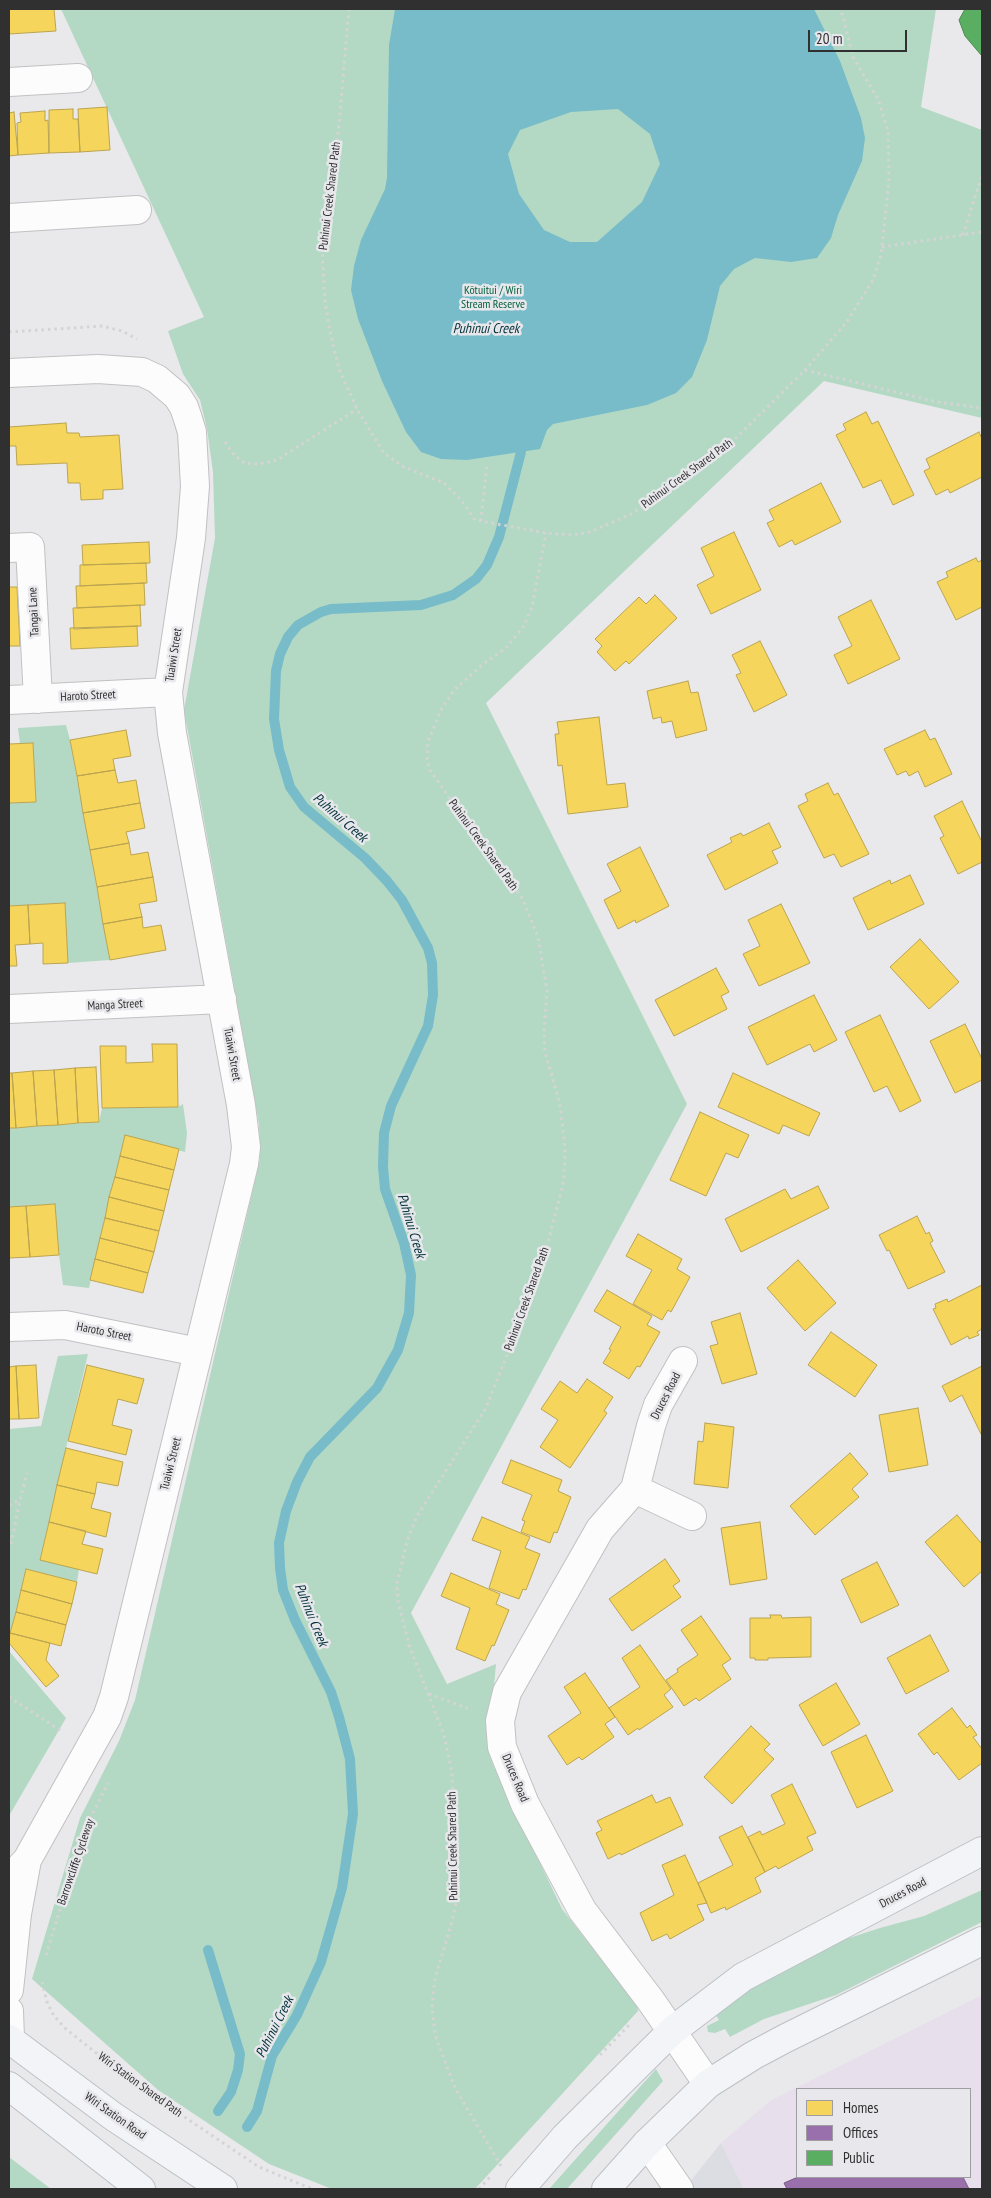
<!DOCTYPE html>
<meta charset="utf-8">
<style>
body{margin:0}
#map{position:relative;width:991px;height:2198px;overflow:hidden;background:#e9e9eb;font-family:"PT Sans Narrow",sans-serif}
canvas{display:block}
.frame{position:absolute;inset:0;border:10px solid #303031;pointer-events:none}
.legend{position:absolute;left:796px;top:2088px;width:175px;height:90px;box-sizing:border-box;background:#e8e8ec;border:1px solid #9e9ea1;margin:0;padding:6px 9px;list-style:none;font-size:15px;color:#303031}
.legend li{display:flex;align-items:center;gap:10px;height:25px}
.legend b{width:25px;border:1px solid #9e9ea1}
.scale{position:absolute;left:808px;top:30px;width:99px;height:22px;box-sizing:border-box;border:2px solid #303031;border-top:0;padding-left:6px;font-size:15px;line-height:18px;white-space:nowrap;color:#303031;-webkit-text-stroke:4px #e8e8ec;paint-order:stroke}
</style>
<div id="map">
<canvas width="991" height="2198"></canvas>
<div class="frame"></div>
<ul class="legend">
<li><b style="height:14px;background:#f6d55c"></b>Homes</li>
<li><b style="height:14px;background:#9970ab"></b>Offices</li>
<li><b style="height:14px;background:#5aae61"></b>Public</li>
</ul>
<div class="scale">20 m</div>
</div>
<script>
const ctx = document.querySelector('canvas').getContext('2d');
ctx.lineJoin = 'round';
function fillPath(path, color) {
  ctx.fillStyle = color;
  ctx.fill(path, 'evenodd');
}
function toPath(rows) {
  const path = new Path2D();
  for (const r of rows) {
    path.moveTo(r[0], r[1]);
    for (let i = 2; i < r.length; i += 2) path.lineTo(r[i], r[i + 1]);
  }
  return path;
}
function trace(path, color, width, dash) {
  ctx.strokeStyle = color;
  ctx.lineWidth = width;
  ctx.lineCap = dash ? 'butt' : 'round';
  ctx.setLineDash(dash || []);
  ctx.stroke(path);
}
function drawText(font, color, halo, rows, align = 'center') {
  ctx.font = font + ' "PT Sans Narrow",sans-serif';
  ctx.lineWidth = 5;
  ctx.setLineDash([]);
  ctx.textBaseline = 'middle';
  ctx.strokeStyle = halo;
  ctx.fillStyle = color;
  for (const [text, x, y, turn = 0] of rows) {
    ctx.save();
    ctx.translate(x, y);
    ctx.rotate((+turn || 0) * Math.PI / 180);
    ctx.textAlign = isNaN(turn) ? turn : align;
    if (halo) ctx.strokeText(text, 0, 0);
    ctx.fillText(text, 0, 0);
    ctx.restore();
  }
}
const built = toPath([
 [721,2143,744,2189,684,2189]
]);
const industrial = toPath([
 [982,1995,982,2189,744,2189,721,2143,771,2100],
 [797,2089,970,2089,970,2177,797,2177]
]);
const green = toPath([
 [61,9,936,9,921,107,982,130,982,418,824,381,486,703,687,1104,411,1613,447,1684,496,1664,489,1739,493,1765,562,1909,637,2005,638,2011,475,2189,332,2189,269,2164,158,2090,32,1979,80,1818,119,1741,135,1700,260,1159,259,1124,184,710,215,538,213,472,207,429,200,400,183,374,168,331,204,317],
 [66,725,70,740,110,960,68,963,65,903,9,906,9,803,36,802,33,743,20,743,18,728],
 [183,1104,187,1133,185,1152,125,1136,89,1288,63,1285,59,1255,55,1204,9,1207,9,1128,99,1122,102,1108,178,1107],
 [88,1354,40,1559,79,1569,77,1582,26,1569,9,1639,9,1429,41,1426,58,1356],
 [9,1651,66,1718,9,1816],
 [982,1890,982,1922,836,1995,764,2019,730,2037,725,2029,715,2033,708,2032,707,2026,719,2020,714,2012,751,1987,843,1940,880,1928,924,1916],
 [656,2069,663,2081,567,2189,549,2189],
 [9,2157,51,2189,9,2189]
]);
const water = toPath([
 [395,9,814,9,840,61,861,118,865,138,862,161,838,215,831,238,817,258,791,262,755,258,734,269,720,286,707,340,692,377,676,393,647,405,553,424,547,430,540,449,467,460,441,459,421,452,406,432,382,381,358,319,351,290,354,266,361,240,385,189,387,178,389,45],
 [618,109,650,134,660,164,642,202,597,242,570,242,544,230,519,194,508,154,520,130,571,112]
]);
const homes = toPath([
 [9,9,54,9,56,31,9,34,9,9],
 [107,107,110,150,80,152,78,109,107,107],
 [73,109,73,119,78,119,80,152,49,153,49,110,73,109],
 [45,111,45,121,48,120,49,153,18,155,17,123,21,122,20,113,45,111],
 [14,112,18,155,9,156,9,113,14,112],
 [866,412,872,424,878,421,914,495,893,505,881,480,863,488,836,435,846,430,843,424,866,412],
 [66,423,67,433,79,433,80,437,119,435,123,489,103,490,103,499,81,500,80,483,68,483,67,463,17,465,16,446,9,446,9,427,66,423],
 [979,432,982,439,982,477,950,493,948,489,936,495,924,471,930,468,926,459,979,432],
 [821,483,841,522,795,545,792,540,779,547,767,523,774,520,769,510,821,483],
 [734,532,761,590,711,614,697,585,714,576,701,548,734,532],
 [149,542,150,563,83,565,82,545,149,542],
 [976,558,978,562,982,560,982,607,956,620,937,582,948,577,946,572,976,558],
 [146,563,147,583,80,586,80,565,146,563],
 [144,583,145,605,77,608,76,586,144,583],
 [9,587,17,587,20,646,9,646,9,587],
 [655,595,677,618,629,664,626,661,615,671,597,652,602,646,595,639,639,597,646,604,655,595],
 [871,600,900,659,848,684,834,655,852,646,838,617,871,600],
 [140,605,141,626,74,629,73,608,140,605],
 [137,626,138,646,71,649,70,628,137,626],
 [760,641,787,695,754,712,736,675,741,673,732,655,760,641],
 [688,681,691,693,698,692,707,730,676,738,672,721,662,723,661,717,653,719,647,691,688,681],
 [599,717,607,785,625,783,628,807,568,814,562,765,558,766,555,734,559,734,557,722,599,717],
 [126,730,131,756,113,759,115,770,77,776,70,740,126,730],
 [925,730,930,740,935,738,952,774,925,787,918,771,909,776,906,771,897,775,884,749,925,730],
 [33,743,36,802,9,803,9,744,33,743],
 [115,770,118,783,136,780,140,803,83,813,77,776,115,770],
 [828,783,834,795,838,793,869,854,841,867,834,854,824,858,798,806,808,801,805,794,828,783],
 [962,801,982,842,982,862,958,874,940,838,944,836,934,816,962,801],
 [140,803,145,828,126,832,129,843,90,850,83,813,140,803],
 [769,823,781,847,772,851,778,863,725,890,707,855,732,842,730,838,741,833,743,836,769,823],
 [129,843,131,855,148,852,153,877,97,887,90,850,129,843],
 [640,847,669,906,636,923,635,920,618,929,604,900,621,891,607,864,640,847],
 [910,875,924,904,868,930,853,898,890,880,891,884,910,875],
 [153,877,157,901,139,904,142,917,103,924,97,887,153,877],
 [65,903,68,963,43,964,43,943,30,944,28,905,65,903],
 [781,904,810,963,759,986,743,954,760,946,748,920,781,904],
 [28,905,30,944,15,945,17,966,9,966,9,906,28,905],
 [142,917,143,928,161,925,166,950,110,960,103,924,142,917],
 [920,939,959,982,929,1009,890,967,920,939],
 [716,968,729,992,721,996,727,1009,674,1036,655,1000,716,968],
 [814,995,837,1040,814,1052,810,1044,767,1065,748,1027,814,995],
 [880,1015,921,1101,900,1112,887,1086,874,1092,845,1032,880,1015],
 [965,1024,982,1059,982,1080,955,1093,930,1041,965,1024],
 [152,1044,177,1044,178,1107,102,1108,100,1046,126,1046,126,1063,153,1062,152,1044],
 [96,1067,99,1122,78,1123,75,1068,96,1067],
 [75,1068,78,1123,58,1125,54,1070,75,1068],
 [54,1070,58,1125,37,1126,33,1071,54,1070],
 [33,1071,37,1126,16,1128,12,1073,33,1071],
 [9,1073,12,1073,16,1128,9,1128,9,1073],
 [733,1073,820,1113,809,1136,783,1125,779,1134,718,1107,733,1073],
 [700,1112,749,1135,738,1158,726,1153,706,1196,670,1180,700,1112],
 [125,1135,179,1149,174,1170,120,1156,125,1135],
 [120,1156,174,1170,169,1190,115,1177,120,1156],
 [115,1177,169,1190,164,1211,109,1197,115,1177],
 [818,1186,829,1208,741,1252,725,1219,785,1189,791,1199,818,1186],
 [109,1197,164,1211,159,1231,105,1218,109,1197],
 [55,1204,59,1255,30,1257,26,1206,55,1204],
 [26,1206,30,1257,9,1258,9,1207,26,1206],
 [917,1216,926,1234,929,1232,933,1241,930,1243,945,1272,908,1289,889,1250,887,1251,879,1235,917,1216],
 [105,1218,159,1231,154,1252,100,1238,105,1218],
 [638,1234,682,1259,677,1269,690,1277,671,1312,668,1310,662,1320,633,1304,652,1270,626,1256,638,1234],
 [100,1238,154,1252,148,1273,95,1259,100,1238],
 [95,1259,148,1273,143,1293,90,1280,95,1259],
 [798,1260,836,1303,805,1331,767,1288,798,1260],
 [982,1285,982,1329,977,1332,979,1335,969,1339,968,1336,951,1345,933,1309,936,1308,935,1304,947,1299,948,1302,982,1285],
 [607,1290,652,1316,647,1325,660,1332,640,1367,637,1366,629,1379,603,1363,611,1350,609,1349,621,1327,594,1311,607,1290],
 [740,1313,757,1374,722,1384,710,1346,718,1344,711,1322,740,1313],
 [831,1332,877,1365,855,1397,808,1365,831,1332],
 [36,1365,39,1418,19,1419,16,1366,36,1365],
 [87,1365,144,1379,137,1404,118,1399,112,1425,132,1430,126,1455,68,1441,87,1365],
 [16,1366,19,1419,9,1419,9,1367,16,1366],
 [982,1366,982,1433,981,1434,962,1395,950,1402,942,1386,982,1366],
 [587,1379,613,1397,604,1411,607,1413,570,1468,540,1447,558,1420,541,1409,560,1381,577,1393,587,1379],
 [918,1408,928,1465,889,1472,879,1415,918,1408],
 [705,1423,734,1427,728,1488,694,1484,698,1441,703,1442,705,1423],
 [66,1448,123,1462,118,1486,97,1482,95,1494,57,1485,66,1448],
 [850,1453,868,1474,852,1489,859,1497,815,1535,790,1506,850,1453],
 [511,1460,562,1480,558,1491,571,1497,557,1533,554,1532,550,1543,521,1532,525,1521,522,1520,532,1495,502,1483,511,1460],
 [57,1485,95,1494,91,1508,111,1513,106,1537,49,1522,57,1485],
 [957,1515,982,1544,982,1571,964,1587,925,1542,957,1515],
 [482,1517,530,1537,525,1548,540,1554,526,1590,523,1589,519,1599,489,1588,501,1551,472,1540,482,1517],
 [49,1522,86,1531,82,1544,103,1549,97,1574,40,1560,49,1522],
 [760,1522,767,1579,730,1585,721,1528,760,1522],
 [665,1559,680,1581,673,1586,681,1597,632,1631,609,1599,665,1559],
 [877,1562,899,1605,861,1623,841,1580,877,1562],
 [26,1569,77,1582,72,1604,21,1590,26,1569],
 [451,1573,500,1594,496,1604,509,1610,494,1646,492,1645,485,1661,456,1649,470,1608,441,1596,451,1573],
 [21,1590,72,1604,66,1625,16,1612,21,1590],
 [16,1612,66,1625,61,1646,10,1633,16,1612],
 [770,1615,781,1615,782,1618,811,1617,811,1657,768,1658,768,1660,755,1660,755,1658,750,1658,750,1618,771,1618,770,1615],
 [701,1616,731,1659,722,1665,731,1679,699,1701,696,1698,684,1706,666,1680,678,1672,677,1669,698,1655,681,1630,701,1616],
 [10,1633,50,1643,46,1660,59,1676,46,1687,9,1643,10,1633],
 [930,1635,949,1671,906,1694,887,1658,930,1635],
 [640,1645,671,1689,664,1695,673,1707,639,1730,638,1728,628,1735,609,1708,640,1687,622,1658,640,1645],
 [585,1673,615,1717,605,1724,614,1737,582,1760,579,1757,567,1765,548,1736,581,1713,564,1687,585,1673],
 [836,1683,860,1724,823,1746,799,1705,836,1683],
 [952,1708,967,1728,970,1725,977,1735,973,1737,982,1749,982,1763,959,1780,937,1752,934,1755,918,1734,952,1708],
 [751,1726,770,1744,764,1750,774,1759,732,1804,704,1777,751,1726],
 [866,1735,893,1791,857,1808,831,1752,866,1735],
 [792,1784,816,1833,807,1837,813,1850,778,1869,776,1866,765,1872,748,1837,760,1831,762,1835,785,1824,771,1795,792,1784],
 [652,1795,656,1803,670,1797,683,1825,621,1855,620,1853,608,1859,596,1833,602,1830,597,1821,652,1795],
 [742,1826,765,1872,755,1878,761,1892,726,1910,725,1907,711,1913,698,1883,733,1865,719,1837,742,1826],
 [685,1855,707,1903,697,1905,704,1920,670,1939,667,1934,652,1941,640,1913,674,1895,662,1865,685,1855]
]);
const offices = toPath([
 [798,2177,963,2177,969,2189,787,2189,784,2183,798,2177]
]);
const public = toPath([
 [965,9,982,9,982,56,965,36,959,20,965,9]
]);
const stream = toPath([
 [208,1950,240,2054,238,2070,231,2092,218,2111],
 [247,2127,257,2111,272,2056,297,2015,321,1962,342,1888,353,1814,350,1759,339,1717,331,1692,295,1620,283,1590,280,1568,279,1543,286,1511,297,1482,310,1457,377,1388,398,1350,409,1313,411,1275,404,1243,385,1189,383,1167,384,1133,391,1106,428,1026,433,995,432,963,428,948,402,900,387,881,365,858,304,807,290,787,279,750,274,719,276,671,280,654,288,637,298,625,321,612,331,609,421,605,453,595,476,579,487,565,499,537,521,452]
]);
const path = toPath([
 [349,9,339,125,322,246,325,302,331,336,339,369,357,409,384,453,402,466,444,483,461,500,475,520,546,533,574,535,590,532,631,514,684,478,736,438,805,370,846,323,873,280,881,255,889,180,888,131,878,99,853,57,841,9],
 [963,235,982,175],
 [882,247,982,232],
 [9,332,102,326,122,331,137,339],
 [805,370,937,402,982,408],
 [225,442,235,456,245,463,259,464,277,460,357,409],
 [481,521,487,463],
 [9,1505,20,1500,27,1473],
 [9,1538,11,1544,20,1500],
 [429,1694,472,1710],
 [9,1697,63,1732],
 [46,1955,75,1860,93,1813,108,1783],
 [42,1982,47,2002,54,2016,66,2029,100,2056,177,2112,259,2167,312,2189],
 [600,2055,630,2024],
 [501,2166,455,2088,435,2035,432,2008,435,1978,451,1925,457,1898,452,1772,444,1735,409,1645,398,1601,397,1584,407,1541,417,1516,486,1408,542,1266,564,1180,565,1148,560,1104,545,1052,544,1034,547,990,538,937,522,898,497,861,457,809,430,770,427,760,428,742,441,710,454,690,482,665,507,647,524,626,532,607,546,533],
 [479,2189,490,2177]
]);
const minor = toPath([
 [9,82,78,78],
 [9,218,137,210],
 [9,373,98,369,142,372,157,379,177,396,184,407,188,419,192,432,195,486,191,538,168,692,172,733,241,1105,246,1147,244,1164,114,1697,107,1717,27,1860,9,1879],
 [9,548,30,547,38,699],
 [9,700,168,692],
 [9,1009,222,999],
 [9,1327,65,1325,198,1352],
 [683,1361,658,1405,651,1426,635,1489,600,1529,507,1692,500,1721,502,1747,525,1804,582,1910,651,2001,708,2084],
 [635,1489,692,1516],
 [9,1990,17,1914,27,1860],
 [9,2011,10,2039],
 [647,2143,679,2189]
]);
const major = toPath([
 [9,2039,114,2117,223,2189],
 [9,2086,141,2189],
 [520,2189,565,2137,672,2031,743,1977,982,1851],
 [606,2189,647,2143,708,2084,754,2055,786,2038,982,1941]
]);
const streetNames = [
 ["Puhinui Creek Shared Path",330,196,-83],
 ["Puhinui Creek Shared Path",687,474,-36],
 ["Tangai Lane",34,612,-93],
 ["Tuaiwi Street",174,655,-81],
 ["Haroto Street",88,696,-3],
 ["Puhinui Creek Shared Path",483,845,54],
 ["Manga Street",115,1005,-3],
 ["Tuaiwi Street",232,1054,80],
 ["Puhinui Creek Shared Path",527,1299,-70],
 ["Haroto Street",104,1332,11],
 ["Druces Road",666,1396,-63],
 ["Tuaiwi Street",171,1464,-76],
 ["Druces Road",515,1778,67],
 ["Puhinui Creek Shared Path",453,1846,-91],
 ["Barrowcliffe Cycleway",76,1862,-71],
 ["Druces Road",903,1893,-28],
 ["Wiri Station Shared Path",140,2085,36],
 ["Wiri Station Road",115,2116,35]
];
const parkNames = [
 ["Kōtuitui / Wiri",493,291],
 ["Stream Reserve",493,305]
];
const waterNames = [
 ["Puhinui Creek",486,329],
 ["Puhinui Creek",340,818,41],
 ["Puhinui Creek",411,1226,73],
 ["Puhinui Creek",311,1615,68],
 ["Puhinui Creek",275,2027,-63]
];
fillPath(built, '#dcdce3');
fillPath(industrial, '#e7e0ec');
fillPath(green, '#b3d9c4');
fillPath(water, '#78bcc9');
fillPath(homes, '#f6d55c');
trace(homes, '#bba44f', 1);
fillPath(offices, '#9970ab');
trace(offices, '#7a5d86', 1);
fillPath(public, '#5aae61');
trace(public, '#4d8853', 1);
trace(stream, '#78bcc9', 10);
trace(minor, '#c1c1c3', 30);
trace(major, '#bcc0c5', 30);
trace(path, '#d4d4d4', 3, [2.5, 4]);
trace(minor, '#fcfcfc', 28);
trace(major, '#f2f4f7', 28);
drawText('12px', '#303031', '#e8e8ec', streetNames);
drawText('12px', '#005e3a', '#e8e8ec', parkNames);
drawText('italic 14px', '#02323a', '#e8e8ec', waterNames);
</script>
